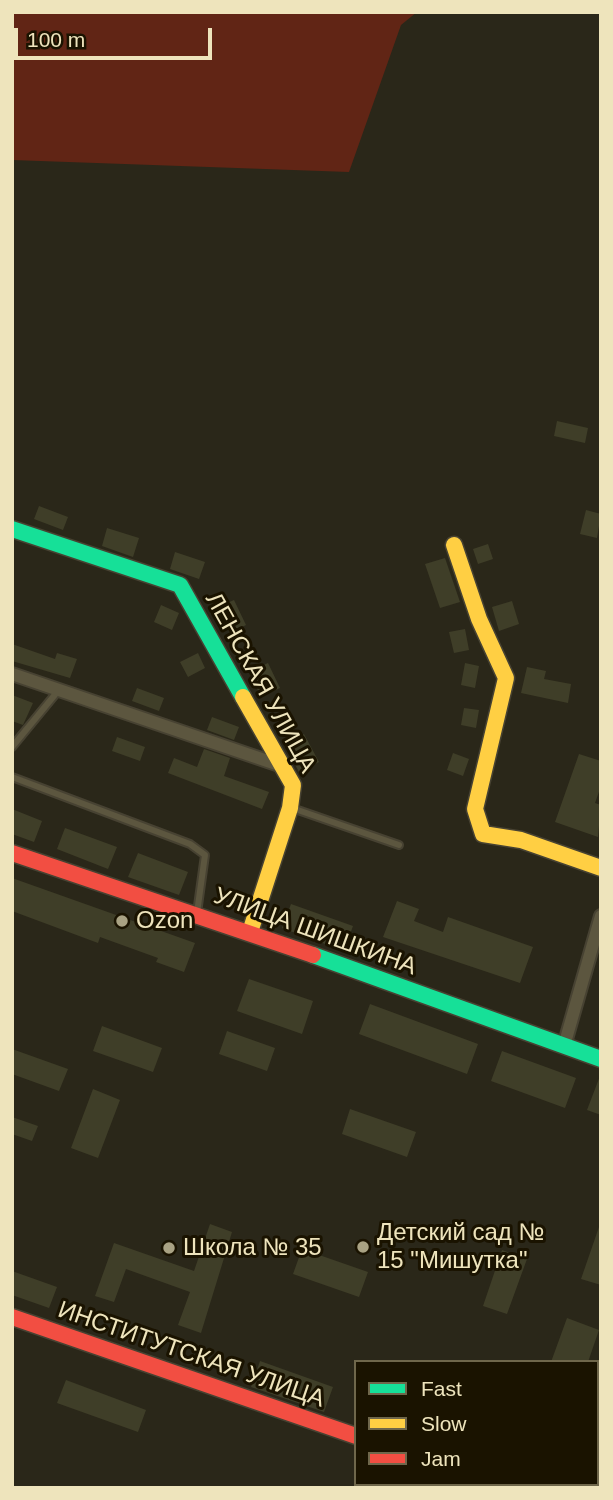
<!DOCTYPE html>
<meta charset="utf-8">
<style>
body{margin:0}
#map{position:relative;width:613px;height:1500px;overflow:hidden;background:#2a2719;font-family:Arial,sans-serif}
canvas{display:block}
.frame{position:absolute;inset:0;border:14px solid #eee4bc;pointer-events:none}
.legend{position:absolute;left:354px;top:1360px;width:245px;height:126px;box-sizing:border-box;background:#1a1300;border:2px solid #6f674b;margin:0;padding:9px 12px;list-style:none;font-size:21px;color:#eee4bc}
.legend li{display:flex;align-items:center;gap:14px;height:35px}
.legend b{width:35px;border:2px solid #6f674b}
.scale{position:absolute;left:14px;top:28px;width:198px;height:32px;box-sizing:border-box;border:4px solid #eee4bc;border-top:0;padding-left:9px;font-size:21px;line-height:24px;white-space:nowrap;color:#eee4bc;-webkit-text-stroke:5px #1a1300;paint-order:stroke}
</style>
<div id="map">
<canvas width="613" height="1500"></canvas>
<div class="frame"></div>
<ul class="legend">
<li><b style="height:9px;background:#16e098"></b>Fast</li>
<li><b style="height:9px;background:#ffcf43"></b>Slow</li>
<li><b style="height:9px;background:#f24e42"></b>Jam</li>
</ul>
<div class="scale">100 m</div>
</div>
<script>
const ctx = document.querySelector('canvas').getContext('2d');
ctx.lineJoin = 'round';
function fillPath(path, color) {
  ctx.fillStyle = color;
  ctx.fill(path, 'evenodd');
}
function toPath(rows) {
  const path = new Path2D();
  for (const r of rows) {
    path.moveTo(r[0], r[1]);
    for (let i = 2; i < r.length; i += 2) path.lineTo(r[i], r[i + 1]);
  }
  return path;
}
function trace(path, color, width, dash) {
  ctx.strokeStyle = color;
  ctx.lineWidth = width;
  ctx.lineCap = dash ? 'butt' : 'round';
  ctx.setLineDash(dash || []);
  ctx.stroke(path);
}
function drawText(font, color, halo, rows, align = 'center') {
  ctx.font = font + ' Arial,sans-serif';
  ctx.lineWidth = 6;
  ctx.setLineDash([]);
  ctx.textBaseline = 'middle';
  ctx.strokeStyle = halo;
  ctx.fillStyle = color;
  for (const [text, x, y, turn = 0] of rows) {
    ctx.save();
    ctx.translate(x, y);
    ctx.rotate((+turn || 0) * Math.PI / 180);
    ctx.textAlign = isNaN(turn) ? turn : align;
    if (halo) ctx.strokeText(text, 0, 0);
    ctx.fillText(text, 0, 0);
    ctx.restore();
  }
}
const green = toPath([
 [12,12,417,12,401,25,349,172,12,160]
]);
const building = toPath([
 [557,421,588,428,585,443,554,436],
 [39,506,68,517,63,530,34,519],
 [586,510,601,514,597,538,580,534],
 [107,528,139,538,133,557,102,546],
 [488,544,493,559,478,564,473,549],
 [175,552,205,562,199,579,170,569],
 [445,558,460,602,440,608,425,564],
 [234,600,246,625,230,633,218,607],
 [512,601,519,624,499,631,492,607],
 [161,605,179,613,172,630,154,622],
 [465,629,469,650,454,653,449,632],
 [12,644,55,659,57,653,77,659,70,678,12,661],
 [198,653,205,668,188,677,180,662],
 [268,663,280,688,261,697,249,672],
 [465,663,479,666,475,688,461,685],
 [527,667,546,671,544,679,571,684,568,703,521,693],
 [137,688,164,698,159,711,132,701],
 [12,695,33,703,23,725,12,721],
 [464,708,479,710,476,728,461,725],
 [212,717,239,727,234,740,207,730],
 [304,734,319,762,299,772,284,744],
 [117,737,145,747,140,761,112,751],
 [204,749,230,758,224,776,269,792,262,809,168,773,174,758,197,767],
 [453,753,469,759,463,776,447,770],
 [579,754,601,761,601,786,595,803,601,805,598,837,555,822],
 [12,809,42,821,34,842,12,834],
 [65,828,117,847,108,869,57,849],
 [138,853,188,872,179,895,128,877],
 [12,878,195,943,184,972,156,962,158,958,100,937,98,943,12,911],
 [397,901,419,909,414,921,443,932,448,917,533,947,520,983,383,937],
 [291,904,353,926,344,951,282,928],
 [249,979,313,1001,302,1034,237,1011],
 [370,1004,478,1044,467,1074,359,1034],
 [102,1026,162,1048,153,1072,93,1051],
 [227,1031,275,1048,267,1071,219,1054],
 [12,1049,68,1069,59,1091,12,1074],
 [502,1051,576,1078,565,1108,491,1081],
 [600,1076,601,1077,601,1115,587,1110],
 [93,1089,120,1100,98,1158,71,1148],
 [350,1109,416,1132,407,1157,342,1134],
 [12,1117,38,1126,32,1141,12,1134],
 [210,1224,232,1232,201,1333,178,1325,190,1292,126,1269,114,1302,95,1296,114,1243,194,1271],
 [599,1227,601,1227,601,1285,581,1279],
 [302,1249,368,1272,359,1297,293,1274],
 [502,1250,527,1259,507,1314,483,1306],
 [12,1271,57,1287,49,1308,12,1295],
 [567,1318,599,1330,588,1362,551,1362],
 [260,1361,333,1387,324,1412,251,1387],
 [66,1380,146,1410,138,1432,57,1403]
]);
const lane = toPath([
 [12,747,58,691],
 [12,777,190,844,205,855,197,913],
 [292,808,399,845]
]);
const street = toPath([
 [12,674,282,766],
 [564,1046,601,916],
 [597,1404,601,1394],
 [489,1484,498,1488],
 [570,1488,571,1484]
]);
const fast = toPath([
 [12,529,180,585,243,697],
 [313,955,601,1059]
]);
const slow = toPath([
 [454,545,479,619,506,678,475,809,483,834,521,840,601,868],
 [243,697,293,785,290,808,250,932]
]);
const jam = toPath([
 [12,853,313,955],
 [12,1317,356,1436]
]);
const markers = [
 [122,921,7,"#a9a283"],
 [363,1247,7,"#a9a283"],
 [169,1248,7,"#a9a283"]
];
const streetNames = [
 ["ЛЕНСКАЯ УЛИЦА",260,683,61],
 ["УЛИЦА ШИШКИНА",315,932,20],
 ["ИНСТИТУТСКАЯ УЛИЦА",191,1355,19]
];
const poiNames = [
 ["Ozon",136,921],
 ["Детский сад №",377,1233],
 ["15 \"Мишутка\"",377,1261],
 ["Школа № 35",183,1248]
];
fillPath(green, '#612515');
fillPath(building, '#3f3e28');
trace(lane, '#474232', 10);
trace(street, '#474232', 16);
trace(fast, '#474232', 19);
trace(slow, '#474232', 19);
trace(jam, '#474232', 19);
trace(lane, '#5c563f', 6);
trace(street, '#5c563f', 12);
trace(fast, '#16e098', 16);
trace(slow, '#ffcf43', 16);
trace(jam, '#f24e42', 16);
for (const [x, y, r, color] of markers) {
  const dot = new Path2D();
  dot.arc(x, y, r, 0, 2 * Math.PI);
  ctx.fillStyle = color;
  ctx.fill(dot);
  trace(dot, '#1a1300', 2.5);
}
drawText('24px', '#eee4bc', '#1a1300', streetNames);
drawText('24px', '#eee4bc', '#1a1300', poiNames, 'left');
</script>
